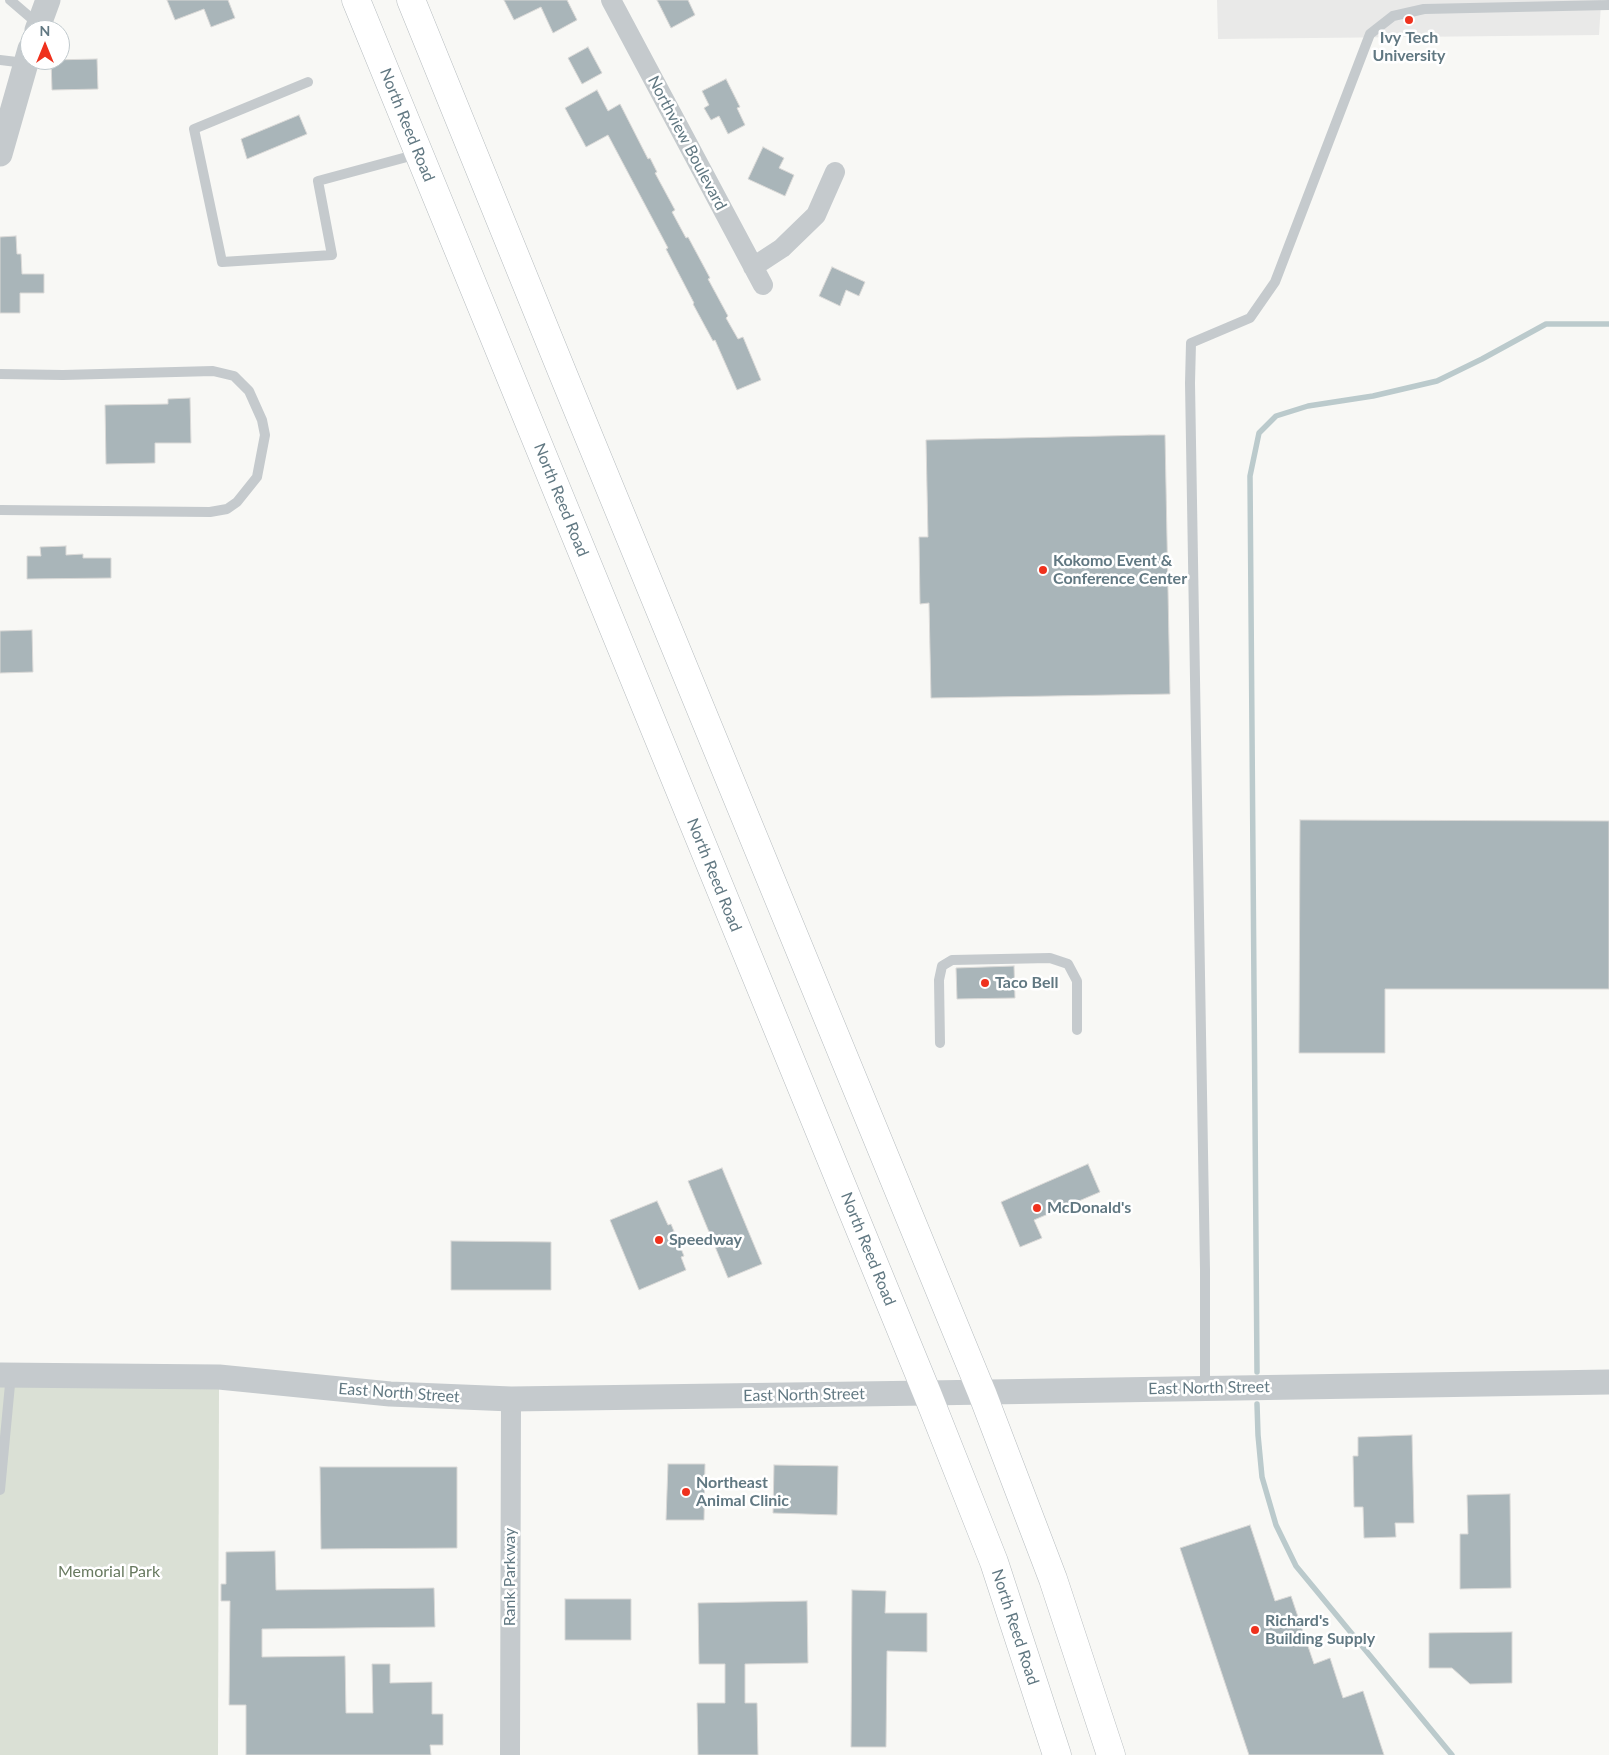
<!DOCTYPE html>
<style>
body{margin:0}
#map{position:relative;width:1609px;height:1755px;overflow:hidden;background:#f8f8f5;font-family:Lato,sans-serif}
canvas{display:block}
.north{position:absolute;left:20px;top:20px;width:50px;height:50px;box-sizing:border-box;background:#fff;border:1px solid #c0c9cd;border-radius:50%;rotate:0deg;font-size:14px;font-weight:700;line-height:20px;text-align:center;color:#617882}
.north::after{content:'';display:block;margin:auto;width:18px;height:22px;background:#ef311d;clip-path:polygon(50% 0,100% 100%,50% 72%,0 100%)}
</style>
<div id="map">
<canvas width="1609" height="1755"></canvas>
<div class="north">N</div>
</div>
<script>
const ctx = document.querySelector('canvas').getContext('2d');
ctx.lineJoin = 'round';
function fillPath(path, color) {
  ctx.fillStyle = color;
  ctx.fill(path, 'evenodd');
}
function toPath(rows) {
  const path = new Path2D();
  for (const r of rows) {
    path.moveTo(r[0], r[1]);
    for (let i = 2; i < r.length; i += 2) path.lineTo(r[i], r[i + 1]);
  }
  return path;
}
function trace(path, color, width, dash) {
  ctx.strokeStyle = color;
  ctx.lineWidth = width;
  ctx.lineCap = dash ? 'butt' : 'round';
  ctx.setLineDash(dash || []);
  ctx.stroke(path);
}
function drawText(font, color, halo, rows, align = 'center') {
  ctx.font = font + ' Lato,sans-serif';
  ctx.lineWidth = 5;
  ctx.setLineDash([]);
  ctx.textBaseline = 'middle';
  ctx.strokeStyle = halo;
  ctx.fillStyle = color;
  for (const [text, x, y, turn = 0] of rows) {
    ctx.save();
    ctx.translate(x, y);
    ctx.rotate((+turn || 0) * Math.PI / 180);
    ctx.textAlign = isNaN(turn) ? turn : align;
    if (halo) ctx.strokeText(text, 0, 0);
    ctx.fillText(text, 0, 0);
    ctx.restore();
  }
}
const built = toPath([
 [1217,0,1601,0,1601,4,1599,35,1218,39]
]);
const green = toPath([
 [0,1382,219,1389,218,1755,0,1755]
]);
const stream = toPath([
 [1257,1372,1250,476,1259,433,1276,416,1308,406,1373,396,1437,381,1482,359,1546,324,1609,324],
 [1257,1404,1258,1435,1262,1477,1276,1525,1296,1566,1452,1755]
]);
const building = toPath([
 [167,0,228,0,235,18,211,27,204,9,175,20,167,0],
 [504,0,567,0,577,20,553,33,541,7,514,20,504,0],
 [657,0,688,0,695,15,671,28,657,0],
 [588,47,602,73,582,84,568,58,588,47],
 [97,59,98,89,52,90,51,60,97,59],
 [726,79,740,107,737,108,745,125,728,134,719,116,711,120,704,108,709,105,702,91,726,79],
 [597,90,608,111,620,104,648,159,650,158,657,172,655,173,675,210,672,212,686,238,688,237,710,278,708,279,728,316,726,318,738,339,743,337,761,380,737,390,715,340,713,341,693,304,694,303,666,249,668,248,608,135,586,147,565,108,597,90],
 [299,115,307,134,247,159,241,139,299,115],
 [763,147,784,158,779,168,794,175,785,196,748,179,763,147],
 [16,236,17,254,21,254,22,274,44,274,44,293,20,293,20,313,0,313,0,237,16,236],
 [832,267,865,282,859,296,846,290,840,306,819,296,832,267],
 [190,398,191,443,155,443,155,463,106,464,105,405,168,404,168,399,190,398],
 [1149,435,1165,435,1170,694,931,698,929,603,920,604,919,537,928,537,926,440,1149,435],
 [66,546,66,555,83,554,83,558,111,558,111,578,27,579,27,556,41,556,40,547,66,546],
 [32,630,33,672,0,673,0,631,32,630],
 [1300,820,1609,821,1609,989,1385,989,1385,1053,1299,1053,1300,820],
 [1014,966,1015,998,957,999,956,968,1014,966],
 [1088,1164,1100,1192,1034,1220,1042,1238,1020,1247,1001,1202,1088,1164],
 [722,1168,762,1264,728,1278,688,1181,722,1168],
 [657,1201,668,1225,671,1224,684,1256,681,1257,686,1270,639,1290,610,1220,657,1201],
 [451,1241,551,1242,551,1290,451,1290,451,1241],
 [1412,1435,1414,1523,1395,1523,1396,1537,1364,1538,1363,1507,1354,1507,1353,1456,1358,1456,1358,1437,1412,1435],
 [668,1464,705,1464,704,1520,666,1520,668,1464],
 [774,1465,838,1466,837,1515,773,1513,774,1465],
 [320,1467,457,1467,457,1548,321,1549,320,1467],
 [1510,1494,1511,1588,1460,1589,1460,1534,1468,1534,1467,1495,1510,1494],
 [1250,1525,1275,1601,1291,1596,1314,1664,1330,1658,1343,1698,1363,1691,1384,1755,1249,1755,1180,1548,1250,1525],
 [275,1551,276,1590,434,1588,435,1627,262,1629,262,1657,345,1656,346,1713,373,1713,372,1664,390,1664,390,1683,432,1682,432,1714,443,1714,443,1745,430,1745,431,1755,246,1755,246,1705,229,1705,230,1601,221,1601,221,1584,226,1584,226,1552,275,1551],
 [852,1590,886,1591,885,1613,927,1613,927,1652,887,1651,886,1747,851,1747,852,1590],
 [565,1599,631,1599,631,1640,565,1640,565,1599],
 [807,1601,808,1663,745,1664,745,1703,757,1703,758,1755,698,1755,697,1703,725,1703,725,1664,699,1664,698,1603,807,1601],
 [1512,1632,1512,1683,1470,1684,1452,1668,1429,1668,1429,1633,1512,1632]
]);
const service = toPath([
 [10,0,38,24],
 [0,60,25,63],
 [308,82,194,129,222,262,332,255,318,181,418,154],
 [0,374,63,375,213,371,234,376,249,391,262,420,265,435,257,477,237,502,227,509,210,512,0,510],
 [940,1043,939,980,942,966,952,960,1050,958,1068,964,1077,981,1077,1030],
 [1205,1388,1205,1270,1190,383,1191,343,1250,318,1275,282,1370,34,1393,16,1424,9,1609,5],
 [0,1490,11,1374]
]);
const minor = toPath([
 [611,0,763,285],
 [753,267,782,248,816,215,835,172],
 [510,1755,511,1399]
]);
const tertiary = toPath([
 [37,30,48,0],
 [0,154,30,49],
 [0,1375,219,1377,390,1394,511,1399,927,1393,1609,1382]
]);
const primary = toPath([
 [356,0,927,1393,994,1562,1057,1755],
 [411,0,563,374,982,1393,1053,1579,1111,1755]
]);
const markers = [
 [1409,20,5,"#ef311d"],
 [1043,570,5,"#ef311d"],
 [985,983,5,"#ef311d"],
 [1037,1208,5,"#ef311d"],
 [659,1240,5,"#ef311d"],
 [686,1492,5,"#ef311d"],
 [1255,1630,5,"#ef311d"]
];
const poiNames = [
 ["Ivy Tech",1409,38,"center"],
 ["University",1409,56,"center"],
 ["Kokomo Event &",1053,561],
 ["Conference Center",1053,579],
 ["Taco Bell",995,983],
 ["McDonald's",1047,1208],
 ["Speedway",669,1240],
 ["Northeast",696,1483],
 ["Animal Clinic",696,1501],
 ["Richard's",1265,1621],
 ["Building Supply",1265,1639]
];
const streetNames = [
 ["North Reed Road",407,125,68],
 ["Northview Boulevard",687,143,62],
 ["North Reed Road",561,500,68],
 ["North Reed Road",714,875,68],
 ["North Reed Road",868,1249,68],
 ["East North Street",1209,1388,-1],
 ["East North Street",399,1393,4],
 ["East North Street",804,1395,-1],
 ["Rank Parkway",510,1577,-90],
 ["North Reed Road",1015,1627,72]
];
const parkNames = [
 ["Memorial Park",109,1572]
];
fillPath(built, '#e9e9e8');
fillPath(green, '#dae0d5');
trace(stream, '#bbcacc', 5.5);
fillPath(building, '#a9b5b9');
trace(building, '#dad9d7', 1);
trace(primary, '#b6bcbf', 29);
trace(service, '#c5cacd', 10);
trace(minor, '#c5cacd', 20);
trace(tertiary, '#c5cacd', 25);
trace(primary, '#fff', 28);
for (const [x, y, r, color] of markers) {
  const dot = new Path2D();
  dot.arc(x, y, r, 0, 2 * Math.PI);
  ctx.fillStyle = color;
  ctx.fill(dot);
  trace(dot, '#fff', 2);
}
drawText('bold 16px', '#617882', '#fff', poiNames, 'left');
drawText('16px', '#617882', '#fff', streetNames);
drawText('16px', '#687a60', '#fff', parkNames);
</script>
